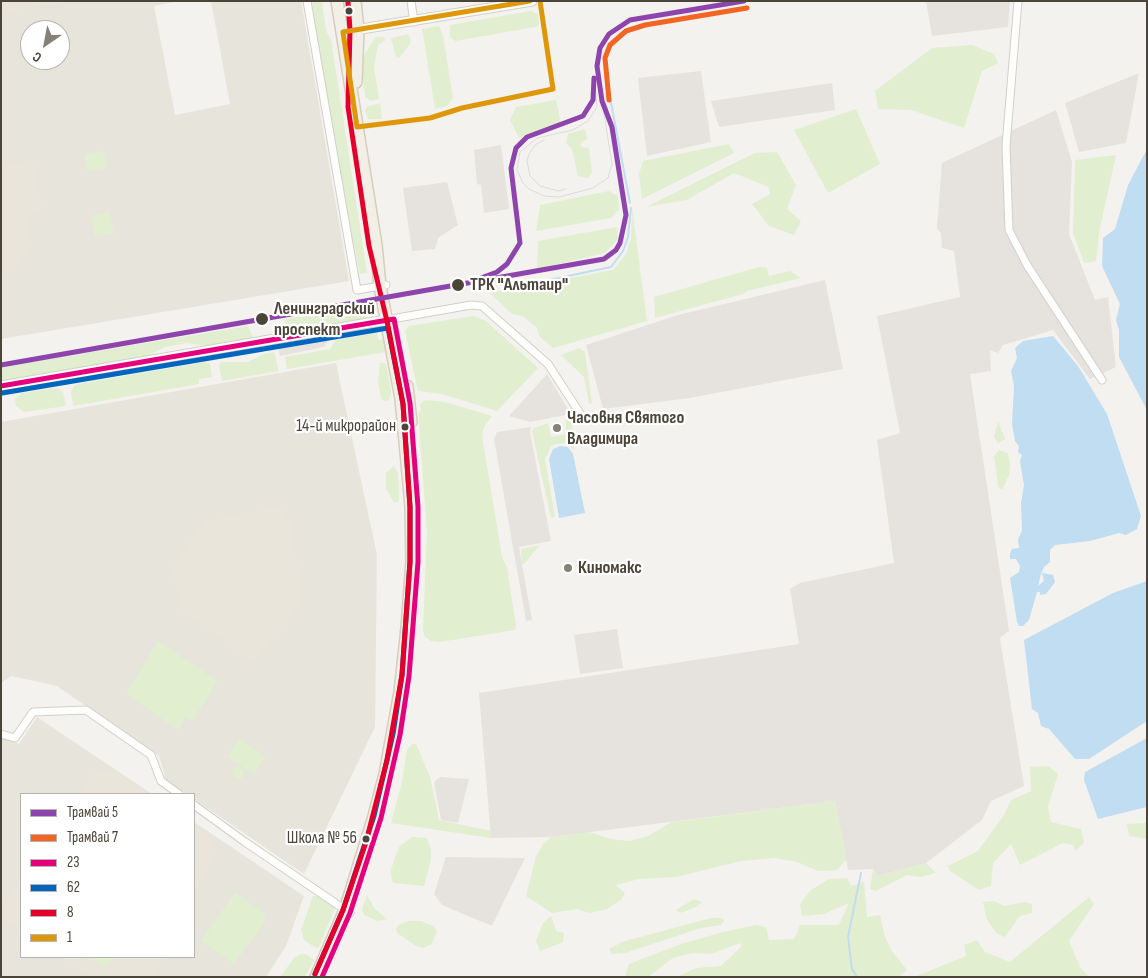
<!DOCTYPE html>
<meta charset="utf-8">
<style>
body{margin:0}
#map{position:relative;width:1148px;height:978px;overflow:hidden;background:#f4f2ee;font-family:"Sofia Sans Condensed",sans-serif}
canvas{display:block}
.frame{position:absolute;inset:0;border:2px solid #4b4439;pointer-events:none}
.legend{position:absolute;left:20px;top:793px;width:175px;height:165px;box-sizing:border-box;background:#fff;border:1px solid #b7b4b0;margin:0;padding:6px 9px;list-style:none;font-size:15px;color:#4b4439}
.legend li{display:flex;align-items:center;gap:10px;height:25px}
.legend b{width:25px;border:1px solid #b7b4b0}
.north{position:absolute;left:20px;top:20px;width:50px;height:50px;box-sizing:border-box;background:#fff;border:1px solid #b7b4b0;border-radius:50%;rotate:213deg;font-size:14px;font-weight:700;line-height:20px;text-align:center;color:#4b4439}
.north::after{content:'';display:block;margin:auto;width:18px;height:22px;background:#868178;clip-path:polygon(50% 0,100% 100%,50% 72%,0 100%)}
</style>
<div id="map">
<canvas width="1148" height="978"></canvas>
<div class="frame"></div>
<ul class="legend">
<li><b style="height:6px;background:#8e44ad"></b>Трамвай 5</li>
<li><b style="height:6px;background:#f26522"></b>Трамвай 7</li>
<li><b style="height:6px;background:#e5007d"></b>23</li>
<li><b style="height:6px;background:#0065bd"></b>62</li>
<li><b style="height:6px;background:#e4002b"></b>8</li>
<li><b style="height:6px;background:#dd9709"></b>1</li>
</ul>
<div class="north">С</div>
</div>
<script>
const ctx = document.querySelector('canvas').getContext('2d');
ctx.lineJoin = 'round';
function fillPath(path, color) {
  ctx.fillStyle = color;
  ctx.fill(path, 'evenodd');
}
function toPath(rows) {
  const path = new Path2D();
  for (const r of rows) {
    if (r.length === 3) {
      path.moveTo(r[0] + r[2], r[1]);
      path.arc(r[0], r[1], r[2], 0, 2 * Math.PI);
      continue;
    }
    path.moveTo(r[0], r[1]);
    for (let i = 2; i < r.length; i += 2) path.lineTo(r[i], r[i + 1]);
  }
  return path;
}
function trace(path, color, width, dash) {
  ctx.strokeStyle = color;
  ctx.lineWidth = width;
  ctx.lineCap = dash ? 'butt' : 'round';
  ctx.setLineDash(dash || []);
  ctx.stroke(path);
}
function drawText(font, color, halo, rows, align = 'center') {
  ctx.font = font + ' "Sofia Sans Condensed",sans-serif';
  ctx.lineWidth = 4.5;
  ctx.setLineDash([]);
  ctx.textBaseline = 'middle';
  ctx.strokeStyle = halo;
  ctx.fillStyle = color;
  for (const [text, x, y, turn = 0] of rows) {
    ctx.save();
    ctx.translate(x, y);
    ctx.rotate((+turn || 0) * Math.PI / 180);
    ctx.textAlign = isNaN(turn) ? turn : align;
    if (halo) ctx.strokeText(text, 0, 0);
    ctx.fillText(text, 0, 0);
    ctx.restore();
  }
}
const residential = toPath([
 [1,1,179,1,154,6,175,115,230,104,211,1,301,1,349,281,1,339],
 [30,30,60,30,60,60,30,60],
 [336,363,377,555,375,727,304,874,194,799,194,794,187,794,166,780,159,756,57,686,11,676,1,683,1,422],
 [37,717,152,794,21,794,21,957,194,957,194,822,304,896,286,946,266,977,1,977,1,738,19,744]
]);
const industrial = toPath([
 [1056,110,1072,162,1069,234,1095,300,1108,297,1116,367,1090,379,1053,330,1003,345,998,353,990,350,991,371,970,374,1009,631,1000,638,1024,786,991,801,982,820,926,863,878,876,873,869,848,870,835,801,551,837,491,838,479,693,799,644,790,589,800,583,894,563,877,440,900,433,877,316,960,297,954,251,942,248,941,233,937,229,942,163]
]);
const education = toPath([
 [4,1,65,1,6,12],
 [32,160,42,210,26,214,32,250,14,269,1,277,1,167],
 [280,507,290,522,302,594,299,606,254,661,181,610,172,567,205,521],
 [115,771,149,794,79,794,93,774],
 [194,825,212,838,216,856,207,867,209,871,194,891],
 [21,879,21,931,1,918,1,908],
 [60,957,164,957,151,977,91,977]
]);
const green = toPath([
 [312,1,322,1,326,31,331,39,367,273,360,274,330,126],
 [343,1,349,1,352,20,350,22,346,19],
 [531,11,538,14,539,25,535,27,455,41,450,37,450,25],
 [439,26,443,36,453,98,447,106,435,109,422,29],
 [408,34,411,40,410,44,399,58,396,57,391,38],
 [376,37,383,37,386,40,378,45,374,67,379,99,371,101,365,97,362,68,365,53],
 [972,45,994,54,998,63,982,71,964,128,911,110,878,109,875,91,932,48],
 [556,100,561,123,519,138,510,120,516,107],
 [380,103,382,119,368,119,365,110,367,107],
 [856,109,880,164,828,193,794,130],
 [585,129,587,139,581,143,581,147,589,148,592,173,588,178,578,176,572,149,566,143,568,134],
 [729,144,734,153,642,199,639,174,643,161],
 [104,151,107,168,87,171,84,154],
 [777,152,796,185,787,209,801,221,794,235,769,226,752,204,770,194,769,187,734,173,687,200,646,207,755,153],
 [1116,155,1100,228,1096,261,1084,263,1073,233,1075,160],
 [609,191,618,196,619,209,611,218,536,231,540,205],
 [632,208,647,321,553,348,540,337,537,328,523,316,512,314,490,293,613,270,626,254,631,239],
 [109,212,114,233,95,237,91,216],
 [617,227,618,239,605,253,537,269,538,241],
 [759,267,767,268,769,276,790,271,801,278,747,291,743,294,655,318,654,297],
 [374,307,373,312,368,315,367,319,287,332,284,319],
 [474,316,486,321,538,368,497,411,442,394,418,391,405,331,409,326],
 [248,326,253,337,251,339,208,346,186,343,165,347,145,357,1,382,1,367],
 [377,333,378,340,388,339,391,351,287,369,285,357,330,349,336,340],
 [579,348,585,352,592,404,589,403,584,377,561,355],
 [274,352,279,371,222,381,219,366,221,362,248,362,261,355],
 [205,362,210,364,212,377,199,379,199,384,73,406,71,392,74,386,78,384],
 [380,362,386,364,391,390,389,400,386,401,381,399,378,382],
 [57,388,63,392,66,406,24,412,16,406,15,399,22,393],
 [425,400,445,402,492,416,484,427,482,436,502,557,507,567,516,626,515,630,440,642,431,641,425,637,423,630,427,531,418,413,421,410,420,404],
 [566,419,572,422,574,450,566,443,556,444,551,446,545,459,555,517,551,518,532,431,534,428,548,423,551,437,566,434],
 [998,421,1005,439,998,443,994,437],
 [999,450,1008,453,1010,464,1009,475,1002,490,998,486,994,456],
 [394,466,398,473,399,496,398,502,394,502,386,489,386,473],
 [540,545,524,564,522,564,521,549],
 [158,641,218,681,192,721,186,717,178,730,126,694],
 [239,739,266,756,254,775,227,757],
 [412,744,416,744,430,777,439,820,491,831,491,838,391,823,402,782,407,750],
 [1048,766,1058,774,1048,807,1051,822,1081,829,1084,843,1075,851,1073,845,1063,843,1020,865,1011,844,993,863,991,886,979,890,950,871,948,866,978,851,1004,815,1011,800,1031,791,1030,767],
 [238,773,6],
 [835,801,847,859,837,870,818,871,797,862,775,858,741,861,676,877,639,879,616,885,625,893,621,900,607,909,589,913,577,909,552,913,526,896,536,856,543,844,551,837,589,832,611,839,630,841,648,836,672,822],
 [1147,823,1147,839,1129,836,1127,824],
 [412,837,427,838,431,850,431,859,424,886,393,883,390,872,399,847],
 [926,863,936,873,920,877,907,875,876,891,870,889,873,869,878,876],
 [847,878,851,886,864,882,867,917,880,915,884,934,891,950,907,970,899,977,677,977,696,968,721,966,742,946,740,943,711,954,693,953,673,958,648,977,625,977,629,964,681,944,723,932,755,925,766,927,769,940,794,939,800,925,839,925,849,903,824,914,802,916,800,904,811,890,829,879],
 [235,892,264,913,266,921,234,964,201,941],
 [367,895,374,908,387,919,378,921,364,915,362,909],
 [313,896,320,896,335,908,319,947,316,948,304,940,301,930],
 [1089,897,1094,904,1069,941,1081,969,1090,977,914,977,966,956,964,945,977,940,985,952,1010,962],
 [694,899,702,902,696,907,680,913,676,910],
 [994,901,1004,906,1024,902,1032,904,1032,913,1020,916,1005,937,996,933,986,918,983,902],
 [551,916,556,931,564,933,563,942,540,951,536,941,543,923],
 [711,918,723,918,724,921,721,925,701,928,625,953,612,954,609,949,622,942],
 [409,921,421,921,433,926,437,931,432,944,423,948,416,946,397,933,396,929,400,924],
 [301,954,306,954,314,960,305,977,280,977,295,957],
 [88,957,114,957,106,969]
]);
const parking = toPath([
 [926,1,1010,1,1008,27,932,36],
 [701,71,711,142,647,156,638,78],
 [1139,73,1126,143,1079,152,1065,103],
 [832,83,835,110,719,127,711,101],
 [501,145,509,209,484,213,481,185,477,184,474,150],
 [447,182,458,225,438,238,435,249,412,251,403,188],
 [825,280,843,369,690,398,603,409,586,345,678,315],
 [329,339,324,347,280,356,278,348],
 [547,374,571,414,530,422,509,416],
 [531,427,530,432,551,541,519,547,532,620,526,621,494,439,497,432],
 [617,629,623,668,580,674,574,635],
 [440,777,469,779,458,823,441,820,434,782],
 [446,857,525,858,492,926,442,905,434,894]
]);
const water = toPath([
 [1147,149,1147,410,1119,357,1119,330,1116,320,1120,304,1102,266,1103,238,1115,229,1128,185],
 [1053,336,1078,366,1107,414,1141,516,1137,529,1126,535,1119,533,1090,541,1055,545,1050,550,1050,562,1044,567,1041,574,1038,586,1044,581,1042,573,1053,575,1055,582,1046,594,1040,595,1040,592,1037,592,1029,620,1023,626,1019,626,1017,622,1010,578,1019,572,1020,566,1016,559,1010,559,1010,553,1012,549,1019,548,1018,539,1022,531,1021,503,1024,485,1020,461,1022,455,1018,452,1019,446,1015,441,1012,424,1014,386,1011,371,1017,358,1015,348,1023,341],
 [560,446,568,447,573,454,585,513,559,518,549,459,553,449],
 [1147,581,1147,721,1089,759,1075,759,1049,729,1041,726,1038,713,1032,709,1024,640,1113,593],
 [1147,738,1147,807,1098,819,1084,780,1085,772]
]);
const stream = toPath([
 [609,92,630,203],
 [539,282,611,267,623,251,628,237,631,208],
 [857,977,852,969,848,937,861,873]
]);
const minor = toPath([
 [307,1,357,290,386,285],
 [411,1,414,22],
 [1018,1,1006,146,1009,230,1027,265,1102,380],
 [386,320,471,305,482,306,548,364,581,415],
 [1,734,15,738,33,712,86,710,151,755,161,781,179,794],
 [194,805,245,842,350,913]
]);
const tertiary = toPath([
 [343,32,532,1],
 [1,386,386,320]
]);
const primary = toPath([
 [355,1,358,30,356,82],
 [407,386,411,422],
 [316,977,345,910,374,816,385,774,400,692,407,628,412,561,411,506,401,399,380,286,376,245,337,1]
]);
const tram = toPath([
 [595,83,597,107,588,121,573,130,537,138,520,152,517,170,523,183,529,189,544,196,559,197,593,188,608,178,612,164,602,101],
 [544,140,535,145,529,154,527,161,530,176,540,186,558,191,566,189]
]);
const bus1 = toPath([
 [1,386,394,319,410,403,418,507,418,562,409,676,400,735,381,818,350,913,322,977]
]);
const bus2 = toPath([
 [2,393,388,328,403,404,410,507,410,562,402,675,393,734,374,816,343,910,315,974]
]);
const bus3 = toPath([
 [315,974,343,910,366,842,387,760,402,675,410,562,410,507,403,404,387,321,369,246,348,107,350,30,348,2]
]);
const bus4 = toPath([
 [530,1,343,32,357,127,430,118,462,108,553,89,540,1]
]);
const tram1 = toPath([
 [481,278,497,272,507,264,520,243,511,168,516,148,527,137,583,116,593,100,594,78],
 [1,365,604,259,616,250,620,243,626,215,612,127,602,101,597,66,600,48,609,34,630,20,744,1]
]);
const tram2 = toPath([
 [609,100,605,58,610,45,626,31,645,25,747,8]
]);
const markers = [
 [349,11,4.5,"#4b4439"],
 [458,285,7,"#4b4439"],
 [262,319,7,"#4b4439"],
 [405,427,4.5,"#4b4439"],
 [557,428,5,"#868178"],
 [568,568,5,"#868178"],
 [366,839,4.5,"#4b4439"]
];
const busNames = [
 ["14-й микрорайон",396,427],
 ["Школа № 56",357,839]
];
const stopNames = [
 ["ТРК \"Альтаир\"",470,285],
 ["Ленинградский",274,309],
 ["проспект",274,330]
];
const poiNames = [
 ["Часовня Святого",567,418],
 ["Владимира",567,439],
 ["Киномакс",578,568]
];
fillPath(residential, '#e7e4dc');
fillPath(industrial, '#e6e2de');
fillPath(education, '#eae5da');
fillPath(green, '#e1eecf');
fillPath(parking, '#e6e3df');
fillPath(water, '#c0ddf1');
trace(stream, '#c0ddf1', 2);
trace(minor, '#d2d0cb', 9);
trace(tertiary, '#d2d0cb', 11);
trace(primary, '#d6cebb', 14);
trace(minor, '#fdfdfc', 7);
trace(tertiary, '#fdfdfc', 9);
trace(primary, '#f2efe6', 11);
trace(tram, '#dbdbda', 1);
trace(bus1, '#e5007d', 5);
trace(bus2, '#0065bd', 5);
trace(bus3, '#e4002b', 5);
trace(bus4, '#dd9709', 5);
trace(tram1, '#8e44ad', 5);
trace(tram2, '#f26522', 5);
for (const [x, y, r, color] of markers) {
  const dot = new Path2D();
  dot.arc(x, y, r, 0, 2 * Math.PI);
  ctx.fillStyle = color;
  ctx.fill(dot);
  trace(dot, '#fff', 2);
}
drawText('17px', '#4b4439', '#fff', busNames, 'right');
drawText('bold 18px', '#4b4439', '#fff', stopNames, 'left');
drawText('bold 18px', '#4b4439', '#fff', poiNames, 'left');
</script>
